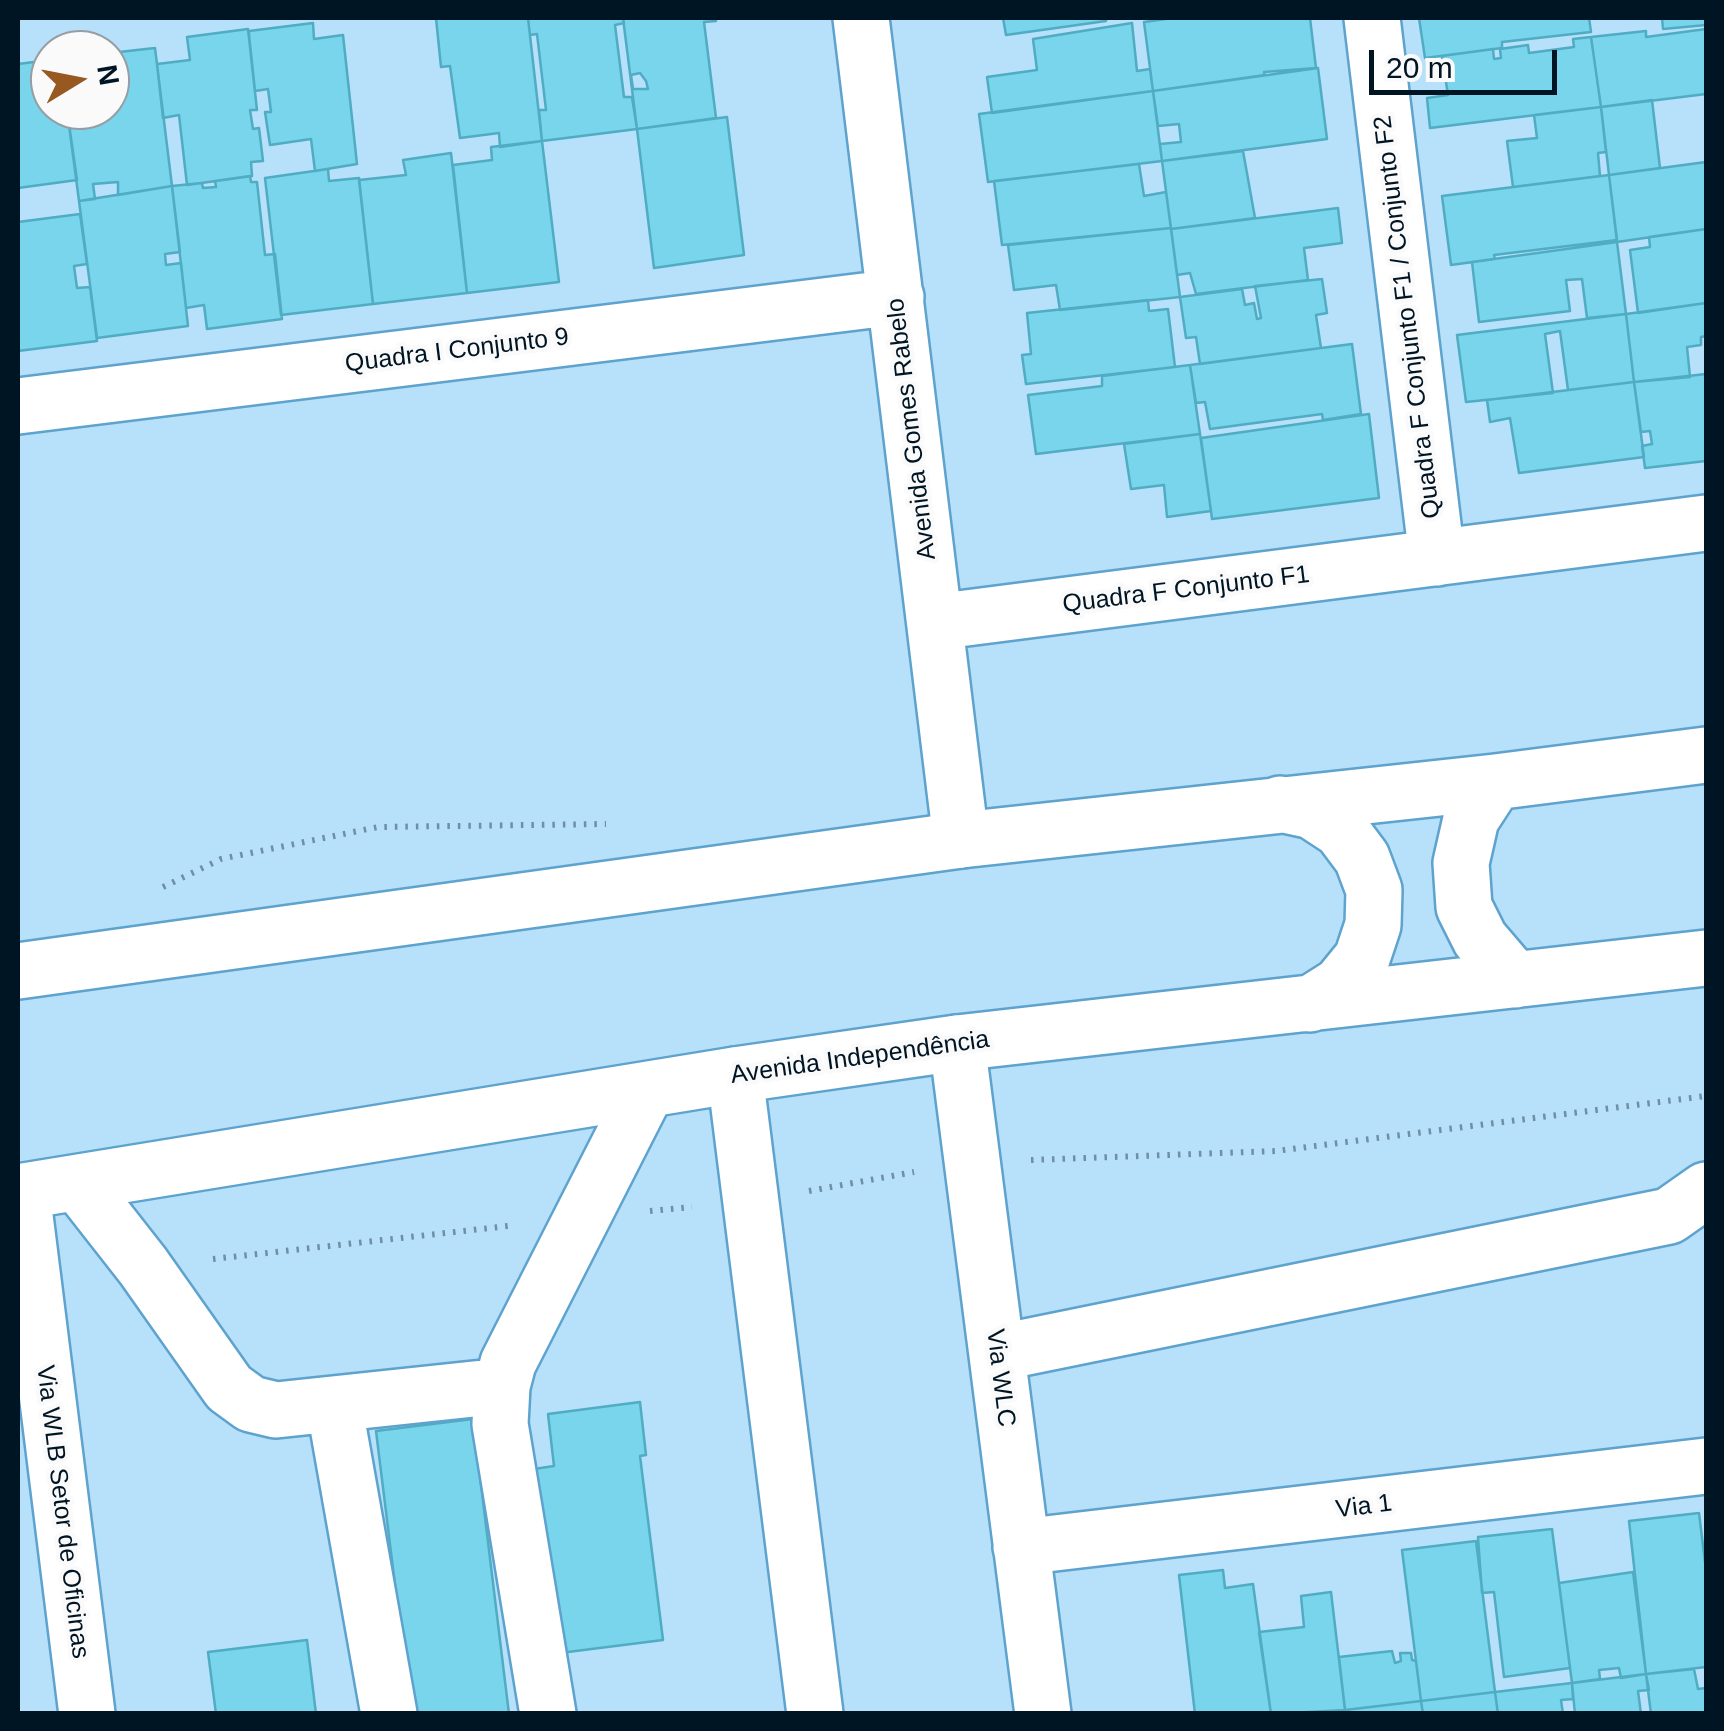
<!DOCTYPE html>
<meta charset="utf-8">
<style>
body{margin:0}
#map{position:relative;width:1724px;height:1731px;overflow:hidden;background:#b7e0fa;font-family:Helvetica,sans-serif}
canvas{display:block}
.frame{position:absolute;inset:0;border:20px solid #001524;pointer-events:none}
.north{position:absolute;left:30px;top:30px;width:100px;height:100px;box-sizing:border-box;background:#fafafa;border:2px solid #969ea4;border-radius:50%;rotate:80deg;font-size:28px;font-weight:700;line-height:40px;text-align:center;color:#001524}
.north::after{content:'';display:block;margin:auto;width:35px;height:45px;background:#985822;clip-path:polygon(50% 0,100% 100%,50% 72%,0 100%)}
.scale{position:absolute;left:1369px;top:50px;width:188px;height:45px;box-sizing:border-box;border:5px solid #001524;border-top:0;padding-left:12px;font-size:30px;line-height:35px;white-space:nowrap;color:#001524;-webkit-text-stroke:8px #fafafa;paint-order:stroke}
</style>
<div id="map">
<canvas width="1724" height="1731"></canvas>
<div class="frame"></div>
<div class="north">N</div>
<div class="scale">20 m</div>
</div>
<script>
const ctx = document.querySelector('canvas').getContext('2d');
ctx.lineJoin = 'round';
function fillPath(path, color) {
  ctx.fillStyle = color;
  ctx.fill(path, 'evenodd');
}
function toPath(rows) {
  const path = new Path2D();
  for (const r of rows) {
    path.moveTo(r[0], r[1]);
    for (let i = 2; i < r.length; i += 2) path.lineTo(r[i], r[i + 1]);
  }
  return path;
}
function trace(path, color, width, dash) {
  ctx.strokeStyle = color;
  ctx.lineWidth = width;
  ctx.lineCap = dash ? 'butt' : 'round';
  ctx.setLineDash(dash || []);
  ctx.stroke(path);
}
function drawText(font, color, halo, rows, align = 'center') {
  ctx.font = font + ' Helvetica,sans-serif';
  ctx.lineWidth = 9;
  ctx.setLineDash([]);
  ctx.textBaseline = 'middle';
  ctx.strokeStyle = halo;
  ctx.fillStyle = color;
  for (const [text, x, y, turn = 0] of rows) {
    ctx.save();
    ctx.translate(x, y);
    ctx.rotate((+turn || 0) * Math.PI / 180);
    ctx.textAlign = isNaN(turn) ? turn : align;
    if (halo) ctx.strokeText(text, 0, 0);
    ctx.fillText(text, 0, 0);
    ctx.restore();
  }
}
const building = toPath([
 [436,18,528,18,542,141,500,147,499,133,460,138,450,66,441,67,436,18],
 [528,18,623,18,624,23,615,25,624,97,632,97,637,129,542,141,539,110,546,110,537,34,530,35,528,18],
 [623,18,715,18,716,21,704,22,716,118,637,129,623,18],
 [640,73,646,81,648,89,633,89,631,75,640,73],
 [1003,18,1106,18,1106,21,1006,35,1003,18],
 [1173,18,1310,18,1316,68,1264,72,1265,75,1153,91,1144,22,1173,18],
 [1419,18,1589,18,1591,32,1502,42,1502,48,1425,58,1419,18],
 [1662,18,1706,18,1706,25,1663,29,1662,18],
 [313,23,314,39,343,35,357,164,315,171,311,139,270,145,265,112,271,112,268,89,255,91,249,35,249,31,313,23],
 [1132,23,1137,71,1150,69,1153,91,992,113,987,77,1037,70,1033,39,1132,23],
 [248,29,257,110,250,110,253,129,259,128,263,161,251,162,252,176,187,185,179,115,163,118,157,64,190,60,187,37,248,29],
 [1706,29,1706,94,1601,107,1591,37,1646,31,1646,37,1706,29],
 [1591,37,1601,107,1430,128,1427,98,1448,95,1442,56,1493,49,1494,59,1501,58,1500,49,1528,45,1529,53,1574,47,1573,39,1591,37],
 [155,48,172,186,118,195,118,182,93,184,95,199,79,201,67,110,110,110,113,98,110,53,155,48],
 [50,60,50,110,67,110,77,180,18,188,18,64,50,60],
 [1318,68,1327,139,1162,161,1160,144,1181,142,1179,124,1158,126,1153,91,1318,68],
 [1153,91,1162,161,988,182,979,114,1153,91],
 [1652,100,1660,168,1609,175,1601,107,1652,100],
 [1601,107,1606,152,1598,153,1600,176,1513,187,1507,141,1537,138,1534,115,1601,107],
 [727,117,744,255,654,268,637,129,727,117],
 [542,141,559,282,467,293,453,165,492,160,491,147,542,141],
 [1243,151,1255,218,1171,229,1162,161,1243,151],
 [451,153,467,293,373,304,359,180,406,175,403,160,451,153],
 [1706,162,1706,229,1617,242,1609,175,1706,162],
 [1139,164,1144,196,1166,192,1171,228,1002,245,994,181,1139,164],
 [328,169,329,181,359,178,373,304,281,315,265,178,328,169],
 [1609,175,1617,240,1494,255,1495,259,1451,265,1442,196,1609,175],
 [250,176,251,182,257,182,265,255,275,254,282,319,207,329,204,305,186,308,172,186,202,183,203,188,216,187,215,181,250,176],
 [172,186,180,252,165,254,166,265,181,263,188,326,97,338,79,201,172,186],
 [1338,208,1342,243,1304,248,1308,280,1196,294,1190,273,1177,275,1171,229,1338,208],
 [80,214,87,264,74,266,77,288,90,287,97,341,18,351,18,222,80,214],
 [1171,228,1180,297,1060,310,1056,285,1014,290,1008,245,1171,228],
 [1706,229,1706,303,1638,313,1630,250,1650,247,1649,237,1706,229],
 [1617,242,1626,314,1587,318,1582,279,1566,280,1570,311,1479,322,1472,262,1617,242],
 [1322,279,1327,313,1316,315,1321,348,1200,364,1196,337,1186,338,1180,297,1242,289,1245,305,1254,303,1257,319,1261,318,1255,286,1322,279],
 [1148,300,1149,311,1168,309,1175,367,1026,384,1022,355,1031,354,1027,313,1148,300],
 [1706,303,1706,336,1701,337,1701,345,1687,347,1690,377,1634,382,1626,314,1706,303],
 [1626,314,1634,382,1568,390,1560,331,1545,334,1553,393,1466,402,1457,335,1626,314],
 [1352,344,1361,414,1323,420,1322,414,1210,429,1205,402,1196,403,1190,365,1352,344],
 [1190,365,1200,434,1036,454,1028,395,1102,386,1102,376,1190,365],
 [1706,374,1706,461,1645,468,1642,446,1652,444,1650,431,1641,432,1634,382,1706,374],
 [1634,382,1644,457,1519,473,1510,418,1490,422,1487,400,1634,382],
 [1369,414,1379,498,1212,519,1201,438,1369,414],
 [1200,434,1211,511,1167,517,1164,485,1131,489,1124,444,1200,434],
 [640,1402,646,1455,640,1456,663,1640,544,1655,521,1471,554,1466,548,1414,640,1402],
 [473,1419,509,1714,411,1714,376,1431,473,1419],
 [1699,1513,1706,1570,1706,1667,1646,1674,1629,1521,1699,1513],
 [1552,1529,1570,1668,1504,1677,1494,1592,1482,1593,1478,1537,1552,1529],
 [1476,1541,1495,1692,1421,1701,1402,1550,1476,1541],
 [1223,1570,1225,1588,1253,1584,1271,1714,1195,1714,1179,1575,1223,1570],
 [1633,1572,1646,1674,1621,1678,1619,1668,1599,1670,1600,1679,1572,1683,1559,1583,1633,1572],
 [1331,1592,1345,1710,1271,1714,1259,1632,1304,1627,1301,1596,1331,1592],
 [307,1640,316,1714,216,1714,208,1652,307,1640],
 [1392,1651,1395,1663,1401,1661,1400,1653,1411,1653,1412,1660,1416,1661,1421,1701,1345,1710,1339,1657,1392,1651],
 [1694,1669,1698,1689,1706,1688,1706,1714,1651,1714,1646,1674,1694,1669],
 [1646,1674,1649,1690,1638,1691,1641,1714,1575,1714,1572,1683,1646,1674],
 [1572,1683,1573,1699,1561,1700,1563,1714,1498,1714,1495,1692,1572,1683],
 [1495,1692,1498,1714,1423,1714,1421,1701,1495,1692],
 [1421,1701,1423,1714,1346,1714,1345,1710,1421,1701]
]);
const path = toPath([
 [163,887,221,859,378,827,606,824],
 [1031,1160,1276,1151,1706,1096],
 [809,1191,914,1172],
 [650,1211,692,1207],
 [213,1259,508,1226]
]);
const minor = toPath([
 [861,18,961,840],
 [1372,18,1437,558],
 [18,406,896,297],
 [935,622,1706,523],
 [957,1043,1043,1714],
 [735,1075,815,1714],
 [78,1183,143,1266,229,1388,251,1404,276,1410,502,1386],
 [22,1192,87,1714],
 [997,1353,1669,1216,1706,1190],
 [334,1404,389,1714],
 [1021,1547,1706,1466],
 [548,1714,500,1424,502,1386,508,1363,647,1090]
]);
const major = toPath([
 [1495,782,1471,819,1461,863,1464,907,1480,939,1515,980],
 [1280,804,1312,811,1341,830,1362,858,1374,890,1373,925,1362,958,1340,985,1310,1004],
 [18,971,961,840,1495,782,1706,755],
 [18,1192,735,1075,957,1043,1706,958]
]);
const streetNames = [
 ["Quadra F Conjunto F1 / Conjunto F2",1408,317,-97],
 ["Quadra I Conjunto 9",457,351,-7],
 ["Avenida Gomes Rabelo",912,429,-97],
 ["Quadra F Conjunto F1",1186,590,-7],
 ["Avenida Independência",860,1058,-8],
 ["Via WLC",1000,1378,83],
 ["Via 1",1364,1507,-7],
 ["Via WLB Setor de Oficinas",62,1512,83]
];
fillPath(building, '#79d5ec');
trace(building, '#50acc3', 2.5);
trace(minor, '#5ea3cd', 60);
trace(major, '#5ea3cd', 60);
trace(path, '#6e8fa4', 6, [2.5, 8]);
trace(minor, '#fff', 55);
trace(major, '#fff', 55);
drawText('25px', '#001524', '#fafafa', streetNames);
</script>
